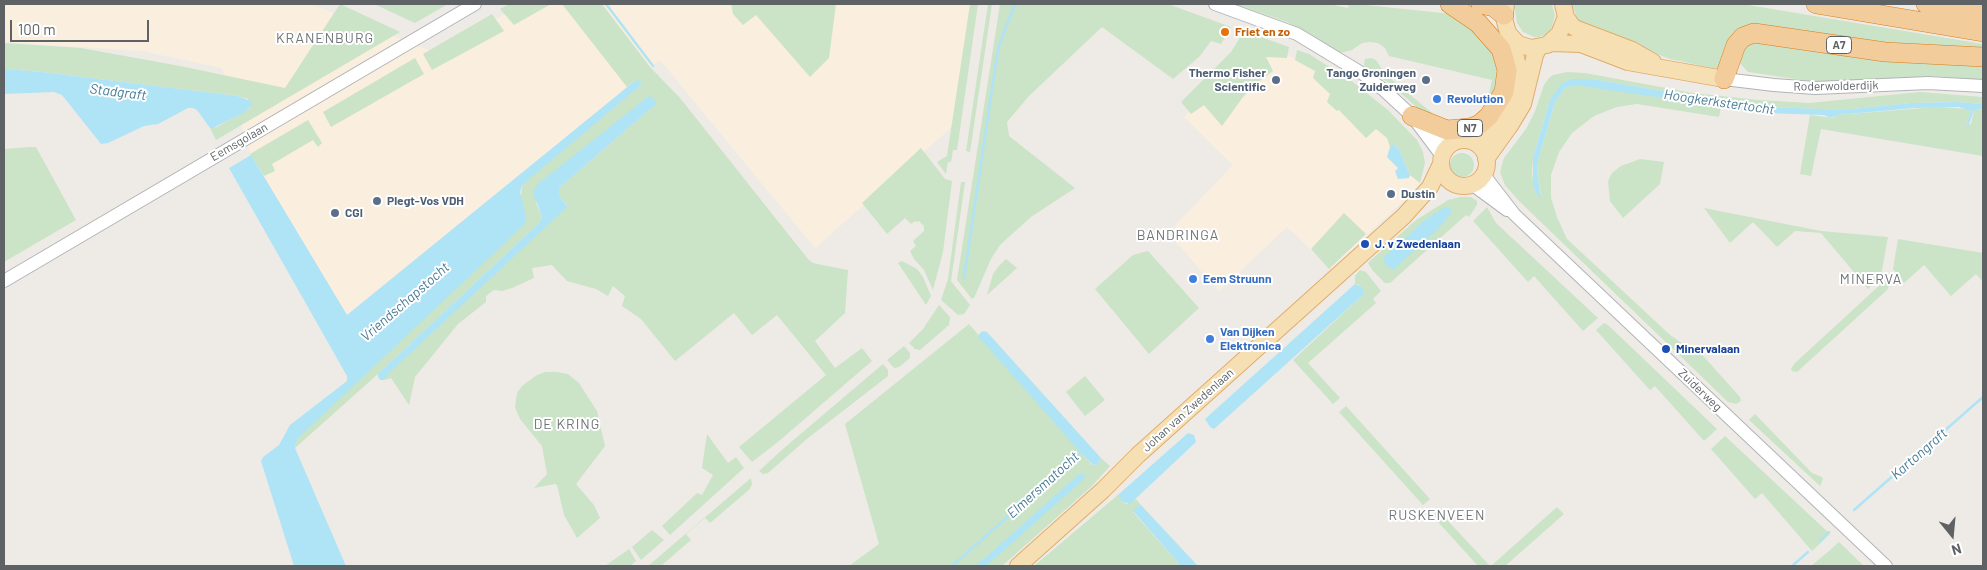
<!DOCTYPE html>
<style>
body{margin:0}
#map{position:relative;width:1987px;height:570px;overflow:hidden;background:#eeebe6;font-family:Barlow,sans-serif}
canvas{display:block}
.frame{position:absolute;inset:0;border:5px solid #5e6265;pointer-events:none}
.north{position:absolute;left:1927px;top:510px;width:50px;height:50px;-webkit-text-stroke:4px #fff;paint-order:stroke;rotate:163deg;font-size:14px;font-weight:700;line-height:20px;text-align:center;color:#5e6265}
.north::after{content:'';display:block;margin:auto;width:18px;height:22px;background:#5e6265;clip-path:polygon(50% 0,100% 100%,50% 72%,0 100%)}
.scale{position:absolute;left:10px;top:20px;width:139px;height:22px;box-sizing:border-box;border:2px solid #5e6265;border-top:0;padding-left:6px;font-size:15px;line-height:18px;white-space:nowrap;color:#5e6265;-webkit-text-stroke:4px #fff;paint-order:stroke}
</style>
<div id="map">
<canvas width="1987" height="570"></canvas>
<div class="frame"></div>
<div class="north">N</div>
<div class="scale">100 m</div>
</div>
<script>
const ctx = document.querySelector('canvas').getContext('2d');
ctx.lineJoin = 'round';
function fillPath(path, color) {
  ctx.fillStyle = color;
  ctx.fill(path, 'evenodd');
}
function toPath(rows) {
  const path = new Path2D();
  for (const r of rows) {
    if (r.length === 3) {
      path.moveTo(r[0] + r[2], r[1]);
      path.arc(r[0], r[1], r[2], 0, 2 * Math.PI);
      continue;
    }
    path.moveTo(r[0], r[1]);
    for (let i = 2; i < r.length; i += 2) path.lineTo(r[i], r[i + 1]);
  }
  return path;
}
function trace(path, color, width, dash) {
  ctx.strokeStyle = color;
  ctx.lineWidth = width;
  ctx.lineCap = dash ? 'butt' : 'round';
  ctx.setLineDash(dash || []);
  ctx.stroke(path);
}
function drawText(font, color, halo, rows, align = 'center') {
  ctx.font = font + ' Barlow,sans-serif';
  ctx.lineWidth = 4;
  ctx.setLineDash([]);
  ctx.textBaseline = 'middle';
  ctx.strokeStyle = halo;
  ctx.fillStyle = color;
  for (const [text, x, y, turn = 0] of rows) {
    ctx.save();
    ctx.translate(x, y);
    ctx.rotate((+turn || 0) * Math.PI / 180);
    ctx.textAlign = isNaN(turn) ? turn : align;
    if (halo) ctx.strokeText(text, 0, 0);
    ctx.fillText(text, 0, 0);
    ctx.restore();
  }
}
const commercial = toPath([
 [4,4,310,4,436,53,523,4,970,4,954,125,815,248,660,60,347,315,251,155,222,68,142,51,4,42],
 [1275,52,1298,59,1317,68,1403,150,1420,183,1409,195,1331,269,1287,227,1219,291,1168,233,1233,165,1184,117,1190,110,1259,55]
]);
const green = toPath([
 [340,4,400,32,216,140,210,128,217,127,250,108,248,99,238,96,42,72,4,69,4,43,81,48,180,66,285,88],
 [374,4,448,4,415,23],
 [509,4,551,4,514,25,500,9],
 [562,4,602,4,651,68,680,98,808,259,813,263,822,265,848,270,845,313,815,341,835,368,862,348,872,361,779,441,752,462,739,447,826,375,777,315,752,335,734,313,675,361,641,319,622,306,625,296,613,286,608,296,596,289,567,281,552,265,532,268,534,278,512,288,502,291,494,290,486,296,486,302,458,324,415,377,409,405,391,378,384,380,387,374,567,205,559,195,559,188,656,104,536,203,542,217,539,223,378,374,295,448,297,439,521,196,522,185,527,179,641,85,636,80,627,87],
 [731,4,836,4,829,58,810,77,756,15,743,25,733,14],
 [970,4,978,4,957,150,953,150,951,162,948,162,946,174,937,162,947,156],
 [988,4,992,4,970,152,966,151],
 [1000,4,1168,4,1231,27,1221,44,1211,41,1200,56,1173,79,1102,27,1029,96,1007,122,1009,136,1075,188,1031,217,1000,245,991,259,974,298,972,299,957,280],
 [1236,4,1329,4,1348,8,1349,4,1356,4,1452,14,1473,25,1499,54,1503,74,1500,88,1491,108,1484,117,1477,122,1455,127,1443,125,1428,117,1388,82,1366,70,1364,64,1365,59,1371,58,1376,60,1385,74,1443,122,1484,116,1492,80,1389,56,1385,48,1378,43,1369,42,1362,43,1352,50,1340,53,1311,34,1287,22],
 [1514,4,1552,4,1555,16,1551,29,1544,35,1539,37,1534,37,1523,32,1517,23,1515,11,1512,7],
 [1572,4,1742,4,1983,44,1983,54,1752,28,1722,67,1717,69,1670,59,1589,28,1578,20],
 [492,14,504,31,432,70,423,54],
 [1244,31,1289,47,1287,58,1266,57,1273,71,1254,85,1243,97,1222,126,1204,105,1191,114,1181,102,1231,52],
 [1754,39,1889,61,1983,65,1983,80,1935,76,1816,82,1748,72,1739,62,1740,48],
 [1297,50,1309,54,1353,82,1389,111,1417,140,1423,152,1425,163,1420,183,1410,175,1399,149,1394,144,1390,147,1387,138,1376,129,1366,138,1339,110,1337,111,1327,102,1330,94,1313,78,1315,71,1295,60],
 [415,58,424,74,331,127,323,112],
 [1567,72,1585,73,1693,93,1759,100,1809,103,1920,92,1983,97,1983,104,1957,102,1911,103,1843,110,1748,106,1592,79,1572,79,1550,100,1533,158,1532,174,1535,191,1541,195,1537,173,1538,161,1555,102,1565,88,1575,85,1586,85,1721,107,1719,117,1637,104,1617,107,1594,116,1572,133,1559,152,1551,175,1551,198,1557,217,1567,239,1669,334,1680,342,1697,349,1740,397,1741,401,1736,404,1728,402,1519,201,1505,185,1500,172,1504,158,1526,129,1535,111,1544,85,1549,78,1553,75],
 [1936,107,1969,109,1971,111,1966,126,1971,124,1974,110,1983,109,1983,156,1821,129,1811,176,1800,174,1810,115,1832,118,1837,115],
 [308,120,322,143,318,147,313,140,272,164,275,171,264,176,250,154],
 [29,147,36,147,76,220,4,262,4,149],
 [921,148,945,179,952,181,943,252,933,290,924,270,914,259,910,251,916,246,913,241,924,231,924,226,919,221,917,222,915,221,911,224,905,218,887,234,862,203],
 [1462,165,12],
 [1640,159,1664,162,1660,184,1623,218,1610,201,1608,181,1612,173,1621,166],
 [961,182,965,182,951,281,970,305,964,314,958,315,941,300,948,279],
 [1460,197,1471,197,1477,201,1477,205,1469,217,1466,215,1390,283,1385,283,1373,271,1368,263,1372,259,1416,220,1448,200],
 [1487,207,1496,223,1598,318,1583,331,1534,276,1528,282,1473,221],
 [1704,208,1821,231,1888,237,1881,275,1868,289,1821,233,1795,231,1777,247,1753,222,1730,243],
 [1344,213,1366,234,1329,269,1311,249],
 [1898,239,1983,253,1983,282,1976,274,1951,296,1924,265,1904,283,1893,269],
 [1148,251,1199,308,1149,354,1095,289,1133,255],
 [1006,259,1017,268,987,295,993,274,998,267],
 [902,261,917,269,923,277,931,296,926,305,898,263],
 [1360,270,1366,272,1381,291,1373,299,1376,303,1308,363,1340,398,1333,404,1293,360,1364,294,1359,285,1355,284,1355,276],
 [1888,282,1889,286,1887,290,1797,372,1792,371,1791,369,1794,364,1882,283],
 [939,305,950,317,949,325,920,350,915,349,909,343,923,329],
 [1604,323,1608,325,1717,429,1704,441,1655,386,1650,390,1648,388,1596,330],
 [969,324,1092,465,1095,465,1100,461,1101,458,1110,466,1092,486,1002,566,849,566,879,544,845,424],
 [904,346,910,353,910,358,899,367,894,368,887,360],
 [883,364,888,370,888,376,808,438,768,473,763,474,759,471,784,448],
 [546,372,557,372,568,374,579,383,597,411,605,446,576,484,594,505,600,518,577,538,564,515,557,485,555,484,534,488,547,474,542,446,520,419,515,407,517,393,522,386,537,375],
 [1085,376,1105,400,1085,416,1066,392],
 [1346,406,1430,499,1423,505,1339,412],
 [1755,414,1812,473,1822,477,1823,479,1820,486,1749,420],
 [707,434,728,463,736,457,744,468,670,535,662,526,697,493,702,495,713,475,702,468],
 [1725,436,1741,451,1830,534,1812,551,1762,493,1755,499,1711,449],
 [751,478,752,484,750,489,710,523,705,518,686,534,691,540,661,566,648,566],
 [1119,494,1123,502,1127,504,1136,499,1140,504,1133,512,1181,566,1034,566],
 [1557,507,1564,514,1505,566,1491,566],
 [1436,508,1490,566,1478,566,1430,513],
 [652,530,664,540,641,560,632,547],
 [1839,542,1864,566,1811,566,1829,551],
 [629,549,636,561,630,566,605,566]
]);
const water = toPath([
 [4,69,42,72,238,96,251,101,252,105,245,112,213,128,210,128,197,110,193,108,188,108,158,124,144,126,108,143,101,144,62,95,54,92,4,94],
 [1572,79,1592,79,1748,106,1843,110,1911,103,1957,102,1983,104,1983,109,1974,110,1968,127,1966,126,1971,111,1959,107,1914,108,1837,115,1830,118,1824,115,1765,113,1575,85,1565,88,1555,102,1538,161,1537,173,1541,198,1535,191,1533,182,1533,158,1550,100,1562,83],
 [636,80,641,82,641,85,522,185,520,192,526,216,526,223,297,439,295,448,346,566,294,566,261,461,263,457,279,445,290,425,347,381,347,376,229,168,251,155,347,315],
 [649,96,654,99,656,104,559,188,559,195,567,206,566,208,388,374,384,380,380,380,378,377,378,374,539,223,542,217,534,195,534,190,539,183],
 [1394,144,1399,149,1410,175,1409,178,1398,179,1395,171,1398,168,1387,157,1390,147],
 [1445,207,1451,209,1452,212,1437,230,1393,270,1386,265,1383,258,1425,220],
 [1355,284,1362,287,1364,294,1214,429,1210,427,1205,419],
 [984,331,987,332,1101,458,1098,464,1093,465,1080,452,978,336,981,332],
 [1188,433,1194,435,1196,442,1130,504,1123,502,1119,496,1119,494],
 [1082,473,1085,477,1084,479,986,566,976,566,1076,477],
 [1140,504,1198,566,1181,566,1133,511]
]);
const stream = toPath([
 [606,4,653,66],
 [964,278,997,55,1000,43,1015,4],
 [1854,510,1983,397],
 [1820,541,1829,532],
 [952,566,1083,450],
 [1792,566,1808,552]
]);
const minor = toPath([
 [1215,4,1297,34,1363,74,1385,91,1412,116,1442,156],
 [1724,79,1774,85,1815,88,1928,83,1983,86],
 [1428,128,1445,140,1454,143],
 [1484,175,1514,214,1886,566],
 [1471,185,1477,188,1507,210],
 [4,281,475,4]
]);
const major = toPath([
 [1506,4,1504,18,1508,33,1518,44,1531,48,1547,45,1559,34,1566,17,1563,4],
 [1566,17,1572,26,1577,29,1632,50,1653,62],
 [1551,43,1581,44,1628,62,1724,79],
 [1464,163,23],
 [1473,142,1480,140,1491,129,1506,108,1513,93,1517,62,1511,38],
 [1486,159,1511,124,1523,104,1535,55,1539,47],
 [1018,566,1103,490,1138,455,1404,216,1430,187,1441,164]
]);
const highway = toPath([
 [1481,4,1494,7,1504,15],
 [1816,4,1983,32],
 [1926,4,1983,13],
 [1724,79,1736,45,1743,37,1754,33,1885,52,1983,57],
 [1412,116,1447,130,1470,128,1480,124,1489,116,1504,92,1507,70,1501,49,1478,23,1450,4]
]);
const markers = [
 [1225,32,5,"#e8710a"],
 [1276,80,5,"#5c6f8a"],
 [1426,80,5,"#5c6f8a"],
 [1437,99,5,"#3f7fe0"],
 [1391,194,5,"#5c6f8a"],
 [377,201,5,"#5c6f8a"],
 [335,213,5,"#5c6f8a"],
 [1365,244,5,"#1a4fb4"],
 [1193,279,5,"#3f7fe0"],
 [1210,339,5,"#3f7fe0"],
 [1666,349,5,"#1a4fb4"]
];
const shields = [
 [1839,45,25],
 [1470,128,25]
];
const shieldNames = [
 ["A7",1839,45],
 ["N7",1470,128]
];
const foodNames = [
 ["Friet en zo",1235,32]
];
const serviceNames = [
 ["Thermo Fisher",1266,73,"right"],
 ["Scientific",1266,87,"right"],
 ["Tango Groningen",1416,73,"right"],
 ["Zuiderweg",1416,87,"right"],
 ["Dustin",1401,194],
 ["Plegt-Vos VDH",387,201],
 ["CGI",345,213]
];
const streetNames = [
 ["Roderwolderdijk",1836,86,-1],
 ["Eemsgolaan",239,142,-30],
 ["Zuiderweg",1700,390,44],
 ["Johan van Zwedenlaan",1188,410,-42]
];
const shopNames = [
 ["Revolution",1447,99],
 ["Eem Struunn",1203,279],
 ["Van Dijken",1220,332],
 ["Elektronica",1220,346]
];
const transitNames = [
 ["J. v Zwedenlaan",1375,244],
 ["Minervalaan",1676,349]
];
const neighbourhoodNames = [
 ["KRANENBURG",325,38],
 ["BANDRINGA",1178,235],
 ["MINERVA",1871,279],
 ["DE KRING",567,424],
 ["RUSKENVEEN",1437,515]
];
const waterNames = [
 ["Stadgraft",118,92,7],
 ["Hoogkerkstertocht",1719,102,8],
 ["Vriendschapstocht",405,302,-41],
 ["Kartongraft",1919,454,-41],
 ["Elmersmatocht",1043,485,-42]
];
fillPath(commercial, '#faefdf');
fillPath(green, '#cbe3c6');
fillPath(water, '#afe3f6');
trace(stream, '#afe3f6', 2.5);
trace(minor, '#b1b4b7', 14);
trace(major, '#e2ac6c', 18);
trace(highway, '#db7d19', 20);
trace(minor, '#fff', 12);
trace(major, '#f6e0b3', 16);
trace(highway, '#f2cc9a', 19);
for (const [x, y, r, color] of markers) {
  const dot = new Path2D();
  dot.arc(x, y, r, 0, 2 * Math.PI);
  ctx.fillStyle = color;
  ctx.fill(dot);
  trace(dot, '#fff', 2);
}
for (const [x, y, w] of shields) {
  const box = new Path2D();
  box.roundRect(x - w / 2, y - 8.5, w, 17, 4);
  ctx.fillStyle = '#fff';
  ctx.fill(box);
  trace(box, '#5e6265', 1);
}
drawText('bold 11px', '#5e6265', null, shieldNames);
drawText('bold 12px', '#c56008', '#fff', foodNames, 'left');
drawText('bold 12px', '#4e5e75', '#fff', serviceNames, 'left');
drawText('12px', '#5e6265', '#fff', streetNames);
drawText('bold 12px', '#366cbe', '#fff', shopNames, 'left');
drawText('bold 12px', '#164399', '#fff', transitNames, 'left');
ctx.letterSpacing = '1px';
drawText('14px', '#6f7477', '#fff', neighbourhoodNames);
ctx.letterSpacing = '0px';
drawText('italic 14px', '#477b96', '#fff', waterNames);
</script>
